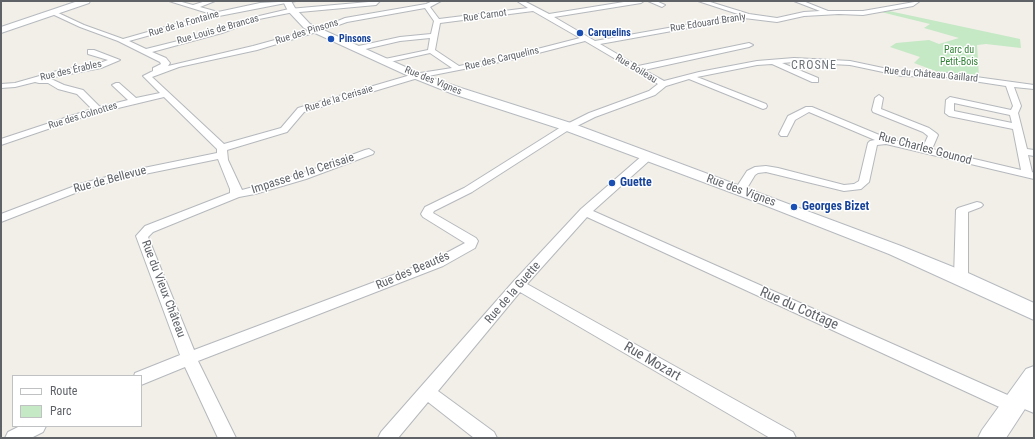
<!DOCTYPE html>
<meta charset="utf-8">
<style>
body{margin:0}
#map{position:relative;width:1035px;height:439px;overflow:hidden;background:#f1efe8;font-family:"Roboto Condensed",sans-serif}
canvas{display:block}
.frame{position:absolute;inset:0;border:2px solid #5f6368;pointer-events:none}
.legend{position:absolute;left:12px;top:375px;width:130px;height:52px;box-sizing:border-box;background:#fff;border:1px solid #bfc1c3;margin:0;padding:5px 7px;list-style:none;font-size:12px;color:#5f6368}
.legend li{display:flex;align-items:center;gap:8px;height:20px}
.legend b{width:20px;border:1px solid #bfc1c3}
</style>
<div id="map">
<canvas width="1035" height="439"></canvas>
<div class="frame"></div>
<ul class="legend">
<li><b style="height:5px;background:#fff"></b>Route</li>
<li><b style="height:11px;background:#c5e8c5"></b>Parc</li>
</ul>
</div>
<script>
const ctx = document.querySelector('canvas').getContext('2d');
ctx.lineJoin = 'round';
function fillPath(path, color) {
  ctx.fillStyle = color;
  ctx.fill(path, 'evenodd');
}
function toPath(rows) {
  const path = new Path2D();
  for (const r of rows) {
    path.moveTo(r[0], r[1]);
    for (let i = 2; i < r.length; i += 2) path.lineTo(r[i], r[i + 1]);
  }
  return path;
}
function trace(path, color, width, dash) {
  ctx.strokeStyle = color;
  ctx.lineWidth = width;
  ctx.lineCap = dash ? 'butt' : 'round';
  ctx.setLineDash(dash || []);
  ctx.stroke(path);
}
function drawText(font, color, halo, rows, align = 'center') {
  ctx.font = font + ' "Roboto Condensed",sans-serif';
  ctx.lineWidth = 3;
  ctx.setLineDash([]);
  ctx.textBaseline = 'middle';
  ctx.strokeStyle = halo;
  ctx.fillStyle = color;
  for (const [text, x, y, turn = 0] of rows) {
    ctx.save();
    ctx.translate(x, y);
    ctx.rotate((+turn || 0) * Math.PI / 180);
    ctx.textAlign = isNaN(turn) ? turn : align;
    if (halo) ctx.strokeText(text, 0, 0);
    ctx.fillText(text, 0, 0);
    ctx.restore();
  }
}
const green = toPath([
 [889,11,1020,39,1021,48,986,44,977,45,979,76,941,73,914,63,920,57,890,47,896,43,929,40,939,44,959,38,924,28,930,24,881,12]
]);
const street = toPath([
 [169,1,178,1,193,5,206,1,215,1,200,7,218,12,260,3,296,1,219,16,129,41,146,49,218,31,255,17,289,9,380,1,376,5,289,13,259,19,222,33,152,52,166,58,170,63,168,66,253,46,326,26,345,18,426,4,433,1,441,1,430,7,439,19,528,8,517,1,524,1,549,14,630,1,644,1,641,3,554,17,595,41,741,15,698,1,707,1,749,14,777,18,804,12,820,11,794,1,803,1,828,11,863,11,920,1,913,6,863,15,839,14,804,16,777,22,744,18,600,44,638,66,749,43,753,45,749,47,644,70,664,81,699,72,757,61,794,58,850,61,902,72,947,73,1034,85,1034,89,1014,87,1021,106,1018,113,1027,149,1034,150,1034,156,1028,155,1032,172,1034,173,1034,179,886,144,877,145,869,182,861,189,844,191,766,172,758,173,755,175,744,193,736,193,734,191,747,171,755,167,766,166,778,168,844,185,854,184,859,181,868,143,870,141,875,140,809,112,795,120,787,136,781,136,779,134,788,116,806,107,812,107,889,139,923,147,928,136,923,132,873,112,872,110,875,98,879,95,883,98,881,109,929,128,936,133,938,135,932,149,1021,170,1013,129,949,116,945,113,946,100,950,97,1011,110,1013,106,1006,86,947,77,902,76,850,65,794,62,782,63,818,78,818,82,812,82,772,64,757,65,697,77,766,104,767,106,766,108,763,109,689,79,666,86,655,95,595,117,567,131,472,192,434,211,433,213,476,238,478,241,475,248,443,266,198,361,236,438,218,438,185,367,141,385,141,376,134,376,135,373,180,355,136,236,145,226,230,193,230,189,218,159,130,177,88,188,1,222,1,214,80,184,129,171,217,153,217,149,164,97,89,115,1,145,1,139,92,109,77,94,58,89,48,83,39,83,35,82,15,87,1,88,1,84,15,83,57,71,97,64,108,60,88,54,88,50,94,50,120,60,101,68,49,78,64,85,83,90,100,107,128,100,112,85,116,83,119,83,136,98,160,93,143,76,153,71,153,68,161,64,160,62,118,41,80,27,50,13,50,11,54,11,84,25,123,39,211,14,169,1],
 [425,8,434,21,431,34,400,37,354,47,353,49,357,51,400,41,430,38,428,50,385,59,381,61,385,63,430,53,452,68,414,74,298,108,281,128,224,144,152,77,179,67,257,50,330,28,347,22,425,8],
 [533,11,580,38,514,55,459,66,435,50,440,23,533,11],
 [585,41,658,84,649,91,589,113,561,127,464,188,425,207,421,214,423,217,465,243,433,260,194,350,148,237,153,232,239,197,255,194,306,179,373,154,374,152,369,149,365,150,298,175,242,190,228,160,227,150,287,132,304,112,418,78,515,59,585,41],
 [954,103,1010,115,1012,123,954,111,954,103],
 [648,1,656,1,665,5,662,7,648,1],
 [647,154,651,155,652,157,651,159,593,211,1012,397,1014,393,1020,391,1026,393,1034,397,1034,413,1022,408,1020,411,1014,413,1008,411,587,217,527,284,793,432,796,438,770,438,520,292,438,391,494,432,497,438,474,438,428,402,398,438,378,438,381,432,513,282,581,209,643,155,647,154],
 [977,202,981,203,983,205,981,207,968,212,968,278,966,281,961,283,956,281,954,278,956,210,958,208,977,202],
 [20,426,46,426,43,432,31,438,5,438,8,432,20,426]
]);
const secondary = toPath([
 [78,1,90,1,89,3,1,33,1,27,78,1],
 [283,1,291,1,295,8,310,24,421,74,461,88,574,124,901,246,968,273,1034,303,1034,320,889,254,754,201,564,130,453,94,413,78,304,28,288,11,283,1],
 [1034,366,1034,395,1006,438,978,438,982,430,1026,369,1034,366]
]);
const markers = [
 [580,33,4,"#1a4fb4"],
 [331,39,4,"#1a4fb4"],
 [612,183,4,"#1a4fb4"],
 [794,207,4,"#1a4fb4"]
];
const farStreetnames = [
 ["Rue Carnot",485,16,-8],
 ["Rue Edouard Branly",708,23,-9],
 ["Rue de la Fontaine",184,24,-16],
 ["Rue Louis de Brancas",218,30,-16],
 ["Rue des Pinsons",307,32,-17],
 ["Rue des Carquelins",502,59,-13],
 ["Rue Boileau",636,69,31],
 ["Rue des Érables",71,71,-13],
 ["Rue du Château Gaillard",931,75,5],
 ["Rue des Vignes",433,81,22],
 ["Rue de la Cerisaie",339,99,-17],
 ["Rue des Colnottes",83,116,-17]
];
const farTransitnames = [
 ["Carquelins",588,33],
 ["Pinsons",339,39]
];
const farParknames = [
 ["Parc du",959,50],
 ["Petit-Bois",959,62]
];
const farQuarternames = [
 ["CROSNE",814,66]
];
const streetNames = [
 ["Rue Charles Gounod",925,149,15],
 ["Impasse de la Cerisaie",303,174,-18],
 ["Rue de Bellevue",110,180,-15],
 ["Rue des Vignes",741,191,20],
 ["Rue des Beautés",413,271,-23],
 ["Rue du Vieux Château",163,289,69],
 ["Rue de la Guette",513,293,-49]
];
const transitNames = [
 ["Guette",620,183],
 ["Georges Bizet",802,207]
];
const nearStreetnames = [
 ["Rue du Cottage",799,309,24],
 ["Rue Mozart",652,362,30]
];
fillPath(green, '#c5e8c5');
trace(street, '#b5b8bc', 2);
trace(secondary, '#b6babf', 2);
fillPath(street, '#fff');
fillPath(secondary, '#fff');
for (const [x, y, r, color] of markers) {
  const dot = new Path2D();
  dot.arc(x, y, r, 0, 2 * Math.PI);
  ctx.fillStyle = color;
  ctx.fill(dot);
  trace(dot, '#fff', 1.5);
}
drawText('10px', '#5f6368', '#fff', farStreetnames);
drawText('bold 10px', '#164399', '#fff', farTransitnames, 'left');
drawText('10px', '#348238', '#fff', farParknames);
ctx.letterSpacing = '1px';
drawText('12px', '#70757a', '#fff', farQuarternames);
ctx.letterSpacing = '0px';
drawText('12px', '#5f6368', '#fff', streetNames);
drawText('bold 12px', '#164399', '#fff', transitNames, 'left');
drawText('14px', '#5f6368', '#fff', nearStreetnames);
</script>
